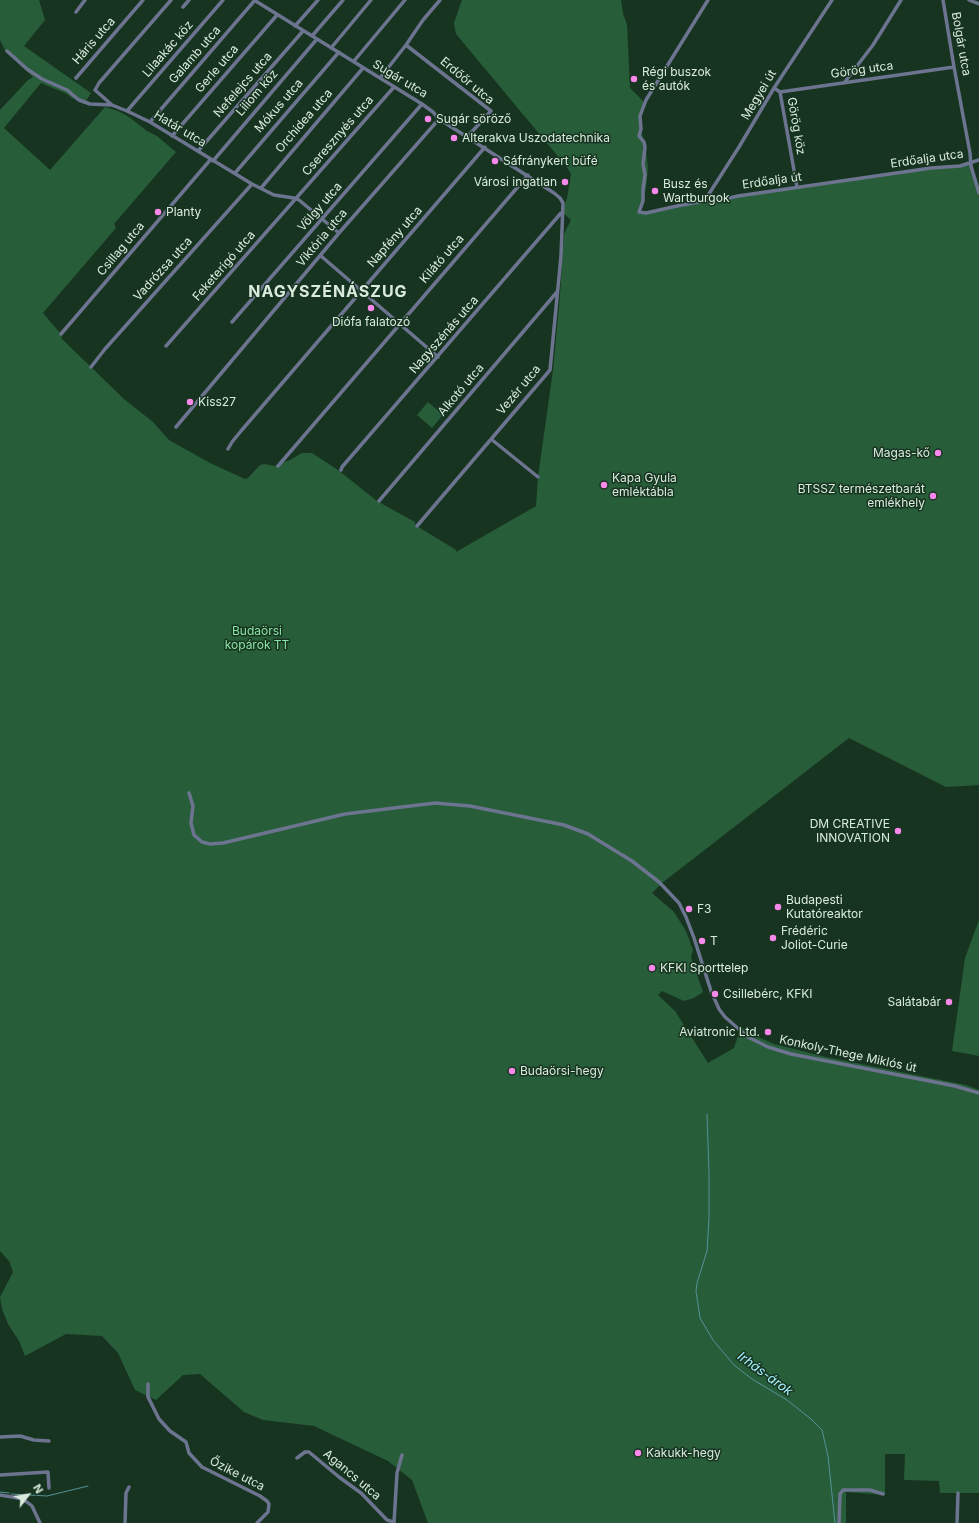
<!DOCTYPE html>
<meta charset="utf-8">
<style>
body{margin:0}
#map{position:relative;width:979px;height:1523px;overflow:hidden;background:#173420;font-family:Inter,sans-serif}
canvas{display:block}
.north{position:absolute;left:8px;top:1475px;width:40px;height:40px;-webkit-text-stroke:3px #173420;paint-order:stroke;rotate:59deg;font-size:11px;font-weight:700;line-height:16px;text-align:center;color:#daebde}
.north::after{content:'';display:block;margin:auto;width:14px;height:18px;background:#daebde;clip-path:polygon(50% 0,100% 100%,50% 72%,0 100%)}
</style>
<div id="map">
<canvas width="979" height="1523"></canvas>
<div class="north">N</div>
</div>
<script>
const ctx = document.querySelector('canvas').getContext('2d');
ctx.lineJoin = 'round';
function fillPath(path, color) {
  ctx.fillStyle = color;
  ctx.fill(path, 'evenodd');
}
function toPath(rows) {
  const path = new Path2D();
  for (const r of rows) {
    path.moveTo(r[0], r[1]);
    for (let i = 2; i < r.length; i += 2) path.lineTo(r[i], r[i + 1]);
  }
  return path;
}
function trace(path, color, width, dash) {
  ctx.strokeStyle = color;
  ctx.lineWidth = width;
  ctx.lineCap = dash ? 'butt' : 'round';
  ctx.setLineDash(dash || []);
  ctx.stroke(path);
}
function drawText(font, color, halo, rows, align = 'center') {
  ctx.font = font + ' Inter,sans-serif';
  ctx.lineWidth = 3;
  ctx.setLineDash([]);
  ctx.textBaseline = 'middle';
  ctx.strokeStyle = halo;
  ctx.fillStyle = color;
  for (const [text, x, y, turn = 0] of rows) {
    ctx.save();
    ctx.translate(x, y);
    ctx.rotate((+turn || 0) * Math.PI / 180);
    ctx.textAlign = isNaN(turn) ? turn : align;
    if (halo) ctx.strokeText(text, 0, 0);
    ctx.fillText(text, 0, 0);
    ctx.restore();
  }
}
const green = toPath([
 [0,0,39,0,45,20,24,46,91,93,84,104,72,98,67,94,41,83,4,128,50,170,105,107,118,111,129,117,147,131,157,136,176,152,114,224,116,228,43,313,61,334,62,339,124,399,153,422,169,440,210,463,245,479,248,478,260,465,264,464,275,466,290,460,302,453,312,453,338,470,377,501,415,522,415,525,448,545,456,550,456,552,536,506,538,477,553,370,560,295,564,234,571,220,562,212,567,198,571,174,566,166,456,34,454,23,462,0,621,0,623,13,627,25,630,88,645,103,642,110,640,124,646,151,648,168,646,189,639,212,641,213,677,206,931,168,956,167,971,162,979,196,979,785,946,787,849,738,662,883,652,893,674,912,686,931,693,950,691,957,703,992,694,998,684,1001,662,991,658,995,675,1011,708,1063,734,1048,741,1027,747,1032,774,1044,826,1057,966,1085,979,1090,979,1493,940,1493,939,1481,904,1480,905,1454,885,1454,885,1495,846,1492,846,1523,428,1523,412,1480,388,1461,314,1426,263,1420,244,1412,200,1374,183,1375,156,1400,135,1390,118,1353,102,1336,66,1334,25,1356,19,1341,8,1324,2,1309,0,1297,13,1272,9,1261,0,1251,0,110,28,80,33,77,6,52,0,40],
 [428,402,443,415,432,428,417,415],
 [979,920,979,1056,952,1051,965,958]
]);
const stream = toPath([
 [707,1114,709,1173,709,1218,707,1251,697,1283,696,1291,700,1318,713,1340,734,1365,752,1379,787,1400,811,1419,822,1430,828,1456,835,1523],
 [0,1492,9,1493],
 [11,1494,47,1496,88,1486]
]);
const minor = toPath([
 [254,0,422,104,433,112,439,119,554,193,560,198,563,203,561,256,550,370,417,526],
 [708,0,646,100,640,116,641,129,639,136,644,142,645,147,643,164,645,175,643,189,643,201,639,212,646,213,677,206,704,201,711,202,738,196,931,168,960,166,979,160],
 [943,0,954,67,970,153,971,166,979,193],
 [969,0,979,4],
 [183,7,189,0],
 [76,12,85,0],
 [295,26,318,0],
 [312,36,343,0],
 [406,45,491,111,468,136],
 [331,48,371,0],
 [7,51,27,69,42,79,67,90,79,100,90,104,112,105,127,111,150,122,252,184,274,195,294,198,299,200,339,233],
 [354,61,405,0],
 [76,78,143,0],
 [380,78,406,45,423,20,440,0],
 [844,83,873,45,901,0],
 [774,88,780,92,954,67],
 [780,92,797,187],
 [112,105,95,90,99,83,171,0],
 [127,111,223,0],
 [150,122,255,0],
 [172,136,277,15],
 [198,151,303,31],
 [213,161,317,39],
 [235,173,339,52],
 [261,188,363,68],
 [706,201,707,197,739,147,774,88,832,0],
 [321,256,438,357],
 [232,322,422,104],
 [61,334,211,159],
 [166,346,394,87],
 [91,367,105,349,252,184],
 [176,427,339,233,439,119],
 [491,439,538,477],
 [228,449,232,442,241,431,485,147],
 [278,466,528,175],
 [341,470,342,467,561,213],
 [379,501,557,292],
 [189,793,193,806,191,823,194,835,202,842,210,844,223,843,345,814,435,803,470,806,564,825,588,834,632,861,659,882,679,903,686,917,694,938,711,991,719,1009,725,1017,748,1037,768,1047,791,1054,955,1086,979,1093],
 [148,1384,148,1397,159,1419,170,1431,186,1442,189,1453,202,1467,260,1496,267,1501,269,1504,268,1512,257,1523],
 [0,1437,20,1436,34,1440,49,1441],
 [297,1458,305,1452,309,1452,339,1477,361,1493,387,1520,394,1522],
 [0,1475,48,1472,49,1488],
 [0,1495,18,1498,27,1502,32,1506,40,1523],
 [125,1523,126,1493,129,1487],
 [394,1523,397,1473,402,1455],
 [839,1523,840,1494,843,1490,870,1490,883,1494],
 [957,1523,958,1493]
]);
const markers = [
 [634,79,4,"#f888ea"],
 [428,119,4,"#f888ea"],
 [454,138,4,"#f888ea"],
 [495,161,4,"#f888ea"],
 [565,182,4,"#f888ea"],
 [655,191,4,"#f888ea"],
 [158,212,4,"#f888ea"],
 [371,308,4,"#f888ea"],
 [190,402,4,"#f888ea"],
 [938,453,4,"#f888ea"],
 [604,485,4,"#f888ea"],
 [933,496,4,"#f888ea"],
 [898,831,4,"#f888ea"],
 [778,907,4,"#f888ea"],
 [689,909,4,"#f888ea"],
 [773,938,4,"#f888ea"],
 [702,941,4,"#f888ea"],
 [652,968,4,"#f888ea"],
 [715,994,4,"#f888ea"],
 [949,1002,4,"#f888ea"],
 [768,1032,4,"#f888ea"],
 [512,1071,4,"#f888ea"],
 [638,1453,4,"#f888ea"]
];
const streetNames = [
 ["Háris utca",94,41,-49],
 ["Bolgár utca",961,44,80],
 ["Lilaakác köz",168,49,-49],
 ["Galamb utca",195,55,-49],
 ["Gerle utca",217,69,-49],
 ["Görög utca",862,70,-8],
 ["Sugár utca",400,79,31],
 ["Erdőőr utca",467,81,40],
 ["Nefelejcs utca",243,85,-49],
 ["Liliom köz",257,93,-49],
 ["Megyei út",759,95,-59],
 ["Mókus utca",279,106,-49],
 ["Orchidea utca",304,121,-49],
 ["Görög köz",796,126,80],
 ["Határ utca",180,129,31],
 ["Cseresznyés utca",338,136,-49],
 ["Erdőalja utca",927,159,-8],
 ["Erdőalja út",772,181,-8],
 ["Völgy utca",320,207,-49],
 ["Napfény utca",395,237,-49],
 ["Viktória utca",322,238,-50],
 ["Csillag utca",121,249,-50],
 ["Kilátó utca",442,259,-49],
 ["Feketerigó utca",224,266,-49],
 ["Vadrózsa utca",163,269,-48],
 ["Nagyszénás utca",444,335,-49],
 ["Alkotó utca",461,390,-50],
 ["Vezér utca",519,390,-50],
 ["Konkoly-Thege Miklós út",848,1054,12],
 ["Őzike utca",237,1474,27],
 ["Agancs utca",352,1475,40]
];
const poiNames = [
 ["Régi buszok",642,72],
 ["és autók",642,86],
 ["Sugár söröző",436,119],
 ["Alterakva Uszodatechnika",462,138],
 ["Sáfránykert büfé",503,161],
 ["Városi ingatlan",557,182,"right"],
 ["Busz és",663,184],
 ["Wartburgok",663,198],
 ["Planty",166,212],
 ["Diófa falatozó",371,322,"center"],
 ["Kiss27",198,402],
 ["Magas-kő",930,453,"right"],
 ["Kapa Gyula",612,478],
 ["emléktábla",612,492],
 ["BTSSZ természetbarát",925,489,"right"],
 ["emlékhely",925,503,"right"],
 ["DM CREATIVE",890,824,"right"],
 ["INNOVATION",890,838,"right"],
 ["Budapesti",786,900],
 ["Kutatóreaktor",786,914],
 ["F3",697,909],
 ["Frédéric",781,931],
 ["Joliot-Curie",781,945],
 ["T",710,941],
 ["KFKI Sporttelep",660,968],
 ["Csillebérc, KFKI",723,994],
 ["Salátabár",941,1002,"right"],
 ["Aviatronic Ltd.",760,1032,"right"],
 ["Budaörsi-hegy",520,1071],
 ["Kakukk-hegy",646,1453]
];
const parkNames = [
 ["Budaörsi",257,631],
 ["kopárok TT",257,645]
];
const waterNames = [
 ["Irhás-árok",765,1374,36]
];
const districtNames = [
 ["NAGYSZÉNÁSZUG",328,292]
];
fillPath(green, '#275d39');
trace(stream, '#559298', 1);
trace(minor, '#6c7490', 3.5);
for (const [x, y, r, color] of markers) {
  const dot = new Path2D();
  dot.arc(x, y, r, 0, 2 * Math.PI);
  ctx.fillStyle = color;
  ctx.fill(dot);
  trace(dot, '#173420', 1.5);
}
drawText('12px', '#daebde', '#173420', streetNames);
drawText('12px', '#daebde', '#173420', poiNames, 'left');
drawText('12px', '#89e4a3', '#173420', parkNames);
drawText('italic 13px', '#a5effe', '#173420', waterNames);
ctx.letterSpacing = '1px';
drawText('bold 16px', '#daebde', '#173420', districtNames);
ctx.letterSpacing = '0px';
</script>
